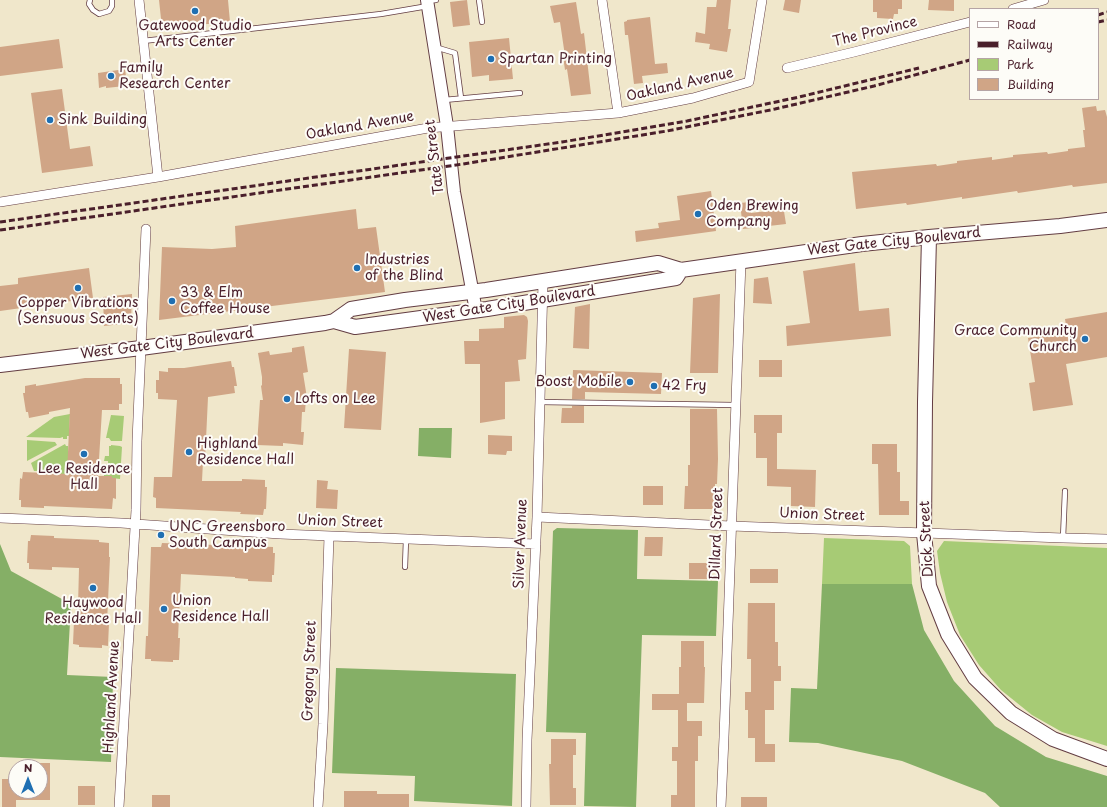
<!DOCTYPE html>
<style>
body{margin:0}
#map{position:relative;width:1107px;height:807px;overflow:hidden;background:#f0e7cb;font-family:"Playpen Sans",sans-serif}
canvas{display:block}
.legend{position:absolute;left:969px;top:8px;width:130px;height:92px;box-sizing:border-box;background:#fdfcf7;border:1px solid #b5a4a5;margin:0;padding:5px 7px;list-style:none;font-size:12px;color:#4a1f2b}
.legend li{display:flex;align-items:center;gap:8px;height:20px}
.legend b{width:20px;border:1px solid #b5a4a5}
.north{position:absolute;left:8px;top:759px;width:40px;height:40px;box-sizing:border-box;background:#fdfcf7;border:1px solid #b5a4a5;border-radius:50%;rotate:0deg;font-size:11px;font-weight:700;line-height:16px;text-align:center;color:#4a1f2b}
.north::after{content:'';display:block;margin:auto;width:14px;height:18px;background:#1f6fb2;clip-path:polygon(50% 0,100% 100%,50% 72%,0 100%)}
</style>
<div id="map">
<canvas width="1107" height="807"></canvas>
<ul class="legend">
<li><b style="height:5px;background:#fff"></b>Road</li>
<li><b style="height:5px;background:#4a1f2b"></b>Railway</li>
<li><b style="height:11px;background:#a7cb75"></b>Park</li>
<li><b style="height:11px;background:#d0a586"></b>Building</li>
</ul>
<div class="north">N</div>
</div>
<script>
const ctx = document.querySelector('canvas').getContext('2d');
ctx.lineJoin = 'round';
function fillPath(path, color) {
  ctx.fillStyle = color;
  ctx.fill(path, 'evenodd');
}
function toPath(rows) {
  const path = new Path2D();
  for (const r of rows) {
    path.moveTo(r[0], r[1]);
    for (let i = 2; i < r.length; i += 2) path.lineTo(r[i], r[i + 1]);
  }
  return path;
}
function trace(path, color, width, dash) {
  ctx.strokeStyle = color;
  ctx.lineWidth = width;
  ctx.lineCap = dash ? 'butt' : 'round';
  ctx.setLineDash(dash || []);
  ctx.stroke(path);
}
function drawText(font, color, halo, rows, align = 'center') {
  ctx.font = font + ' "Playpen Sans",sans-serif';
  ctx.lineWidth = 4;
  ctx.setLineDash([]);
  ctx.textBaseline = 'middle';
  ctx.strokeStyle = halo;
  ctx.fillStyle = color;
  for (const [text, x, y, turn = 0] of rows) {
    ctx.save();
    ctx.translate(x, y);
    ctx.rotate((+turn || 0) * Math.PI / 180);
    ctx.textAlign = isNaN(turn) ? turn : align;
    if (halo) ctx.strokeText(text, 0, 0);
    ctx.fillText(text, 0, 0);
    ctx.restore();
  }
}
const green = toPath([
 [70,414,69,436,67,436,67,439,63,439,63,437,60,438,26,437,54,417],
 [111,415,124,416,122,441,111,441,109,438,106,438],
 [27,440,55,442,57,445,27,461],
 [65,444,66,446,68,446,68,477,38,473,38,471,34,471,31,463],
 [111,445,120,446,122,447,120,479,112,478,112,476,104,476,104,464,108,464,108,461,104,461,105,456,109,456,109,446,111,446],
 [824,538,904,541,910,546,912,584,822,584],
 [944,541,1107,548,1107,746,1062,732,1032,715,1001,690,979,665,960,635,947,602,940,573,937,551]
]);
const forest = toPath([
 [419,428,452,428,451,458,418,456],
 [557,528,638,530,637,579,718,581,716,636,642,635,636,807,584,806,586,733,546,732,553,531],
 [0,544,11,571,71,604,67,675,113,677,111,762,0,757],
 [822,584,912,584,924,630,954,681,995,726,1046,757,1107,776,1107,807,1000,807,985,793,902,761,818,743,789,742,791,688,817,689],
 [336,668,516,674,512,806,414,801,415,776,332,773]
]);
const building = toPath([
 [159,0,228,0,230,22,162,28],
 [467,0,470,25,453,27,450,2],
 [717,0,731,0,728,29,731,29,727,52,709,49,710,44,695,42,696,32,705,34,707,7,716,7],
 [785,0,801,0,799,13,783,10],
 [873,0,902,0,902,9,898,9,898,14,894,14,893,19,877,18,877,12,873,12],
 [929,0,954,0,954,11,928,10],
 [576,2,581,34,584,33,591,94,571,96,567,69,565,70,563,56,565,56,560,22,554,23,550,6],
 [650,17,655,64,667,63,668,73,642,76,643,83,634,84,628,35,625,35,624,22,627,21,627,20],
 [509,38,513,79,489,81,489,75,472,77,469,42],
 [59,39,63,68,0,76,0,47],
 [125,69,127,84,124,85,125,86,106,88,106,86,99,88,98,73],
 [62,89,70,149,90,146,93,166,42,173,31,93],
 [1096,106,1097,111,1105,110,1107,117,1107,183,1073,187,1072,185,1018,193,1017,191,962,199,962,197,907,205,906,203,856,209,852,172,936,164,937,166,957,163,957,161,966,160,992,157,992,160,1013,157,1013,155,1047,152,1048,154,1068,151,1068,149,1085,147,1083,130,1085,130,1082,108],
 [711,191,716,231,636,242,635,231,659,228,658,223,680,220,677,196],
 [750,202,751,213,768,211,767,207,783,205,786,224,743,229,740,203],
 [356,209,358,229,376,227,385,292,159,320,162,247,212,249,236,247,235,226],
 [855,263,859,311,889,308,891,336,787,346,786,326,810,323,803,271],
 [89,268,93,298,0,311,0,286,18,284,18,278],
 [768,277,772,304,753,303,754,279],
 [132,294,131,323,104,326,103,297],
 [720,294,718,373,690,373,693,298],
 [590,304,589,349,573,348,575,307],
 [1107,312,1107,357,1066,364,1073,405,1033,411,1029,383,1035,382,1028,338,1067,332,1065,319],
 [524,315,527,317,528,321,526,359,518,360,520,381,505,382,505,419,480,423,480,364,465,364,464,341,479,341,479,329,504,328,504,317],
 [304,346,308,372,303,373,307,398,306,398,305,412,302,412,301,432,304,432,303,445,283,443,283,446,257,445,260,400,263,400,261,386,262,385,262,377,258,353,269,351,270,355,292,352,292,348],
 [349,349,386,352,381,430,344,428],
 [759,360,782,360,782,377,759,377],
 [231,361,232,367,234,367,237,386,234,386,235,393,208,397,205,461,203,461,202,481,242,481,242,479,265,480,265,487,267,487,266,509,264,509,263,515,240,514,241,512,156,508,156,498,153,497,154,477,172,477,177,400,158,399,158,393,156,393,156,380,159,380,159,371,168,372,168,368,184,368],
 [573,370,662,373,661,394,585,392,585,399,572,399],
 [85,378,120,378,120,384,122,384,122,404,119,404,119,410,102,410,98,476,112,476,112,478,116,478,116,499,113,498,112,509,44,506,44,508,21,507,21,500,19,500,20,478,22,479,23,472,67,474,70,408,49,412,49,414,29,418,28,412,26,412,23,393,25,393,25,386,36,384,36,386],
 [572,406,584,406,584,423,561,423,562,408,572,408],
 [690,409,717,409,718,459,717,484,715,484,715,509,684,509,685,486,688,486,688,465,690,465],
 [754,415,782,415,782,433,777,433,777,469,816,470,815,507,791,506,791,487,767,486,767,458,756,458,756,433,754,433],
 [488,435,512,436,512,451,507,451,506,455,488,454],
 [872,444,897,444,897,472,900,472,900,501,909,501,909,515,879,515,878,464,872,464],
 [317,480,328,481,327,489,338,490,337,509,316,508],
 [643,486,663,486,663,505,643,505],
 [31,535,54,536,54,538,99,540,99,542,109,543,109,557,110,557,107,623,109,623,108,646,102,645,102,648,79,647,79,645,73,644,74,621,76,621,76,606,78,606,79,568,52,567,52,570,29,569,29,563,27,563,28,541,30,541],
 [645,537,663,537,662,556,644,556],
 [162,543,273,547,273,553,275,553,274,575,272,575,272,582,248,581,248,579,235,578,235,577,181,574,178,638,180,638,179,660,173,660,173,662,151,661,151,659,145,659,146,636,148,636,151,547,161,547],
 [689,563,708,563,707,579,689,579],
 [750,569,778,569,778,583,750,583],
 [748,603,775,603,775,642,778,642,778,666,781,666,781,681,774,681,774,710,765,710,765,744,775,744,775,762,755,762,755,738,748,738,748,710,745,710,745,692,751,692,751,659,747,659],
 [681,641,704,641,704,667,705,667,704,703,687,703,687,721,702,721,702,736,698,736,698,761,695,761,695,807,671,807,671,795,677,795,677,761,672,761,672,747,678,747,678,710,652,710,652,694,679,694,679,667,681,667],
 [551,739,576,739,576,755,573,755,573,788,576,788,576,805,550,805,549,764,551,764],
 [40,763,50,763,50,800,16,800,16,807,2,807,2,779,16,779,16,791,40,791],
 [78,786,95,786,95,805,78,805],
 [344,791,377,791,377,794,409,794,409,807,344,807],
 [152,795,170,795,170,807,152,807],
 [741,797,767,797,767,807,741,807]
]);
const lane = toPath([
 [90,0,89,4,93,10,99,14,109,11,112,6,112,0],
 [479,0,482,22],
 [427,1,436,0],
 [143,41,381,14,428,6],
 [435,47,455,53,461,98],
 [444,100,520,93],
 [539,402,735,405],
 [1063,538,1065,491],
 [405,567,406,539]
]);
const street = toPath([
 [139,0,158,177],
 [602,0,618,113],
 [1013,9,1044,0],
 [787,68,854,52,970,22],
 [0,202,158,177,428,128,618,113,693,98,749,82,762,0],
 [537,517,731,526,1063,538,1107,539],
 [0,518,121,523,280,534,536,544],
 [119,807,136,510,137,441,146,229],
 [318,807,323,724,329,536],
 [526,807,527,740,537,517,543,282],
 [721,807,724,737,741,261]
]);
const secondary = toPath([
 [427,0,447,126,454,192,476,311]
]);
const primary = toPath([
 [929,237,925,402,924,533,929,586,948,634,975,678,1011,713,1053,739,1107,759],
 [334,321,355,327,487,309,676,278,681,270],
 [0,365,141,348,325,323,334,321,351,309,405,300,486,290,658,263,681,270,862,244,929,237,1060,226,1107,220]
]);
const rail = toPath([
 [1098,15,1107,12],
 [1098,22,1107,20],
 [0,222,562,142,687,121,799,97,919,68],
 [0,230,463,164,667,131,775,109,874,86,970,60]
]);
const markers = [
 [195,11,4,"#1f6fb2"],
 [491,59,4,"#1f6fb2"],
 [111,76,4,"#1f6fb2"],
 [50,120,4,"#1f6fb2"],
 [698,214,4,"#1f6fb2"],
 [357,268,4,"#1f6fb2"],
 [78,288,4,"#1f6fb2"],
 [172,301,4,"#1f6fb2"],
 [1085,339,4,"#1f6fb2"],
 [630,382,4,"#1f6fb2"],
 [654,386,4,"#1f6fb2"],
 [287,399,4,"#1f6fb2"],
 [189,452,4,"#1f6fb2"],
 [84,454,4,"#1f6fb2"],
 [161,535,4,"#1f6fb2"],
 [93,588,4,"#1f6fb2"],
 [164,609,4,"#1f6fb2"]
];
const poiNames = [
 ["Gatewood Studio",195,26,"center"],
 ["Arts Center",195,42,"center"],
 ["Spartan Printing",499,59],
 ["Family",119,68],
 ["Research Center",119,84],
 ["Sink Building",58,120],
 ["Oden Brewing",706,206],
 ["Company",706,222],
 ["Industries",365,260],
 ["of the Blind",365,276],
 ["33 & Elm",180,293],
 ["Coffee House",180,309],
 ["Copper Vibrations",78,303,"center"],
 ["(Sensuous Scents)",78,319,"center"],
 ["Grace Community",1077,331,"right"],
 ["Church",1077,347,"right"],
 ["Boost Mobile",622,382,"right"],
 ["42 Fry",662,386],
 ["Lofts on Lee",295,399],
 ["Highland",197,444],
 ["Residence Hall",197,460],
 ["Lee Residence",84,469,"center"],
 ["Hall",84,485,"center"],
 ["UNC Greensboro",169,527],
 ["South Campus",169,543],
 ["Union",172,601],
 ["Residence Hall",172,617],
 ["Haywood",93,603,"center"],
 ["Residence Hall",93,619,"center"]
];
const streetNames = [
 ["The Province",875,32,-14],
 ["Oakland Avenue",680,85,-13],
 ["Oakland Avenue",360,126,-10],
 ["Tate Street",435,157,-97],
 ["West Gate City Boulevard",894,242,-6],
 ["West Gate City Boulevard",509,305,-9],
 ["West Gate City Boulevard",167,344,-7],
 ["Union Street",822,515,2],
 ["Union Street",340,522,2],
 ["Dillard Street",717,534,-88],
 ["Dick Street",927,539,-93],
 ["Silver Avenue",521,544,-88],
 ["Gregory Street",310,671,-88],
 ["Highland Avenue",112,697,-87]
];
fillPath(green, '#a7cb75');
fillPath(forest, '#85af66');
fillPath(building, '#d0a586');
trace(lane, '#633d43', 6);
trace(street, '#633d43', 10);
trace(secondary, '#633d43', 14);
trace(primary, '#633d43', 16);
trace(lane, '#fff', 4.5);
trace(street, '#fff', 9);
trace(secondary, '#fff', 12);
trace(primary, '#fff', 14);
trace(rail, '#4a1f2b', 3, [6, 3]);
for (const [x, y, r, color] of markers) {
  const dot = new Path2D();
  dot.arc(x, y, r, 0, 2 * Math.PI);
  ctx.fillStyle = color;
  ctx.fill(dot);
  trace(dot, '#fdfcf7', 1.5);
}
drawText('14px', '#4a1f2b', '#fdfcf7', poiNames, 'left');
drawText('14px', '#4a1f2b', '#fdfcf7', streetNames);
</script>
